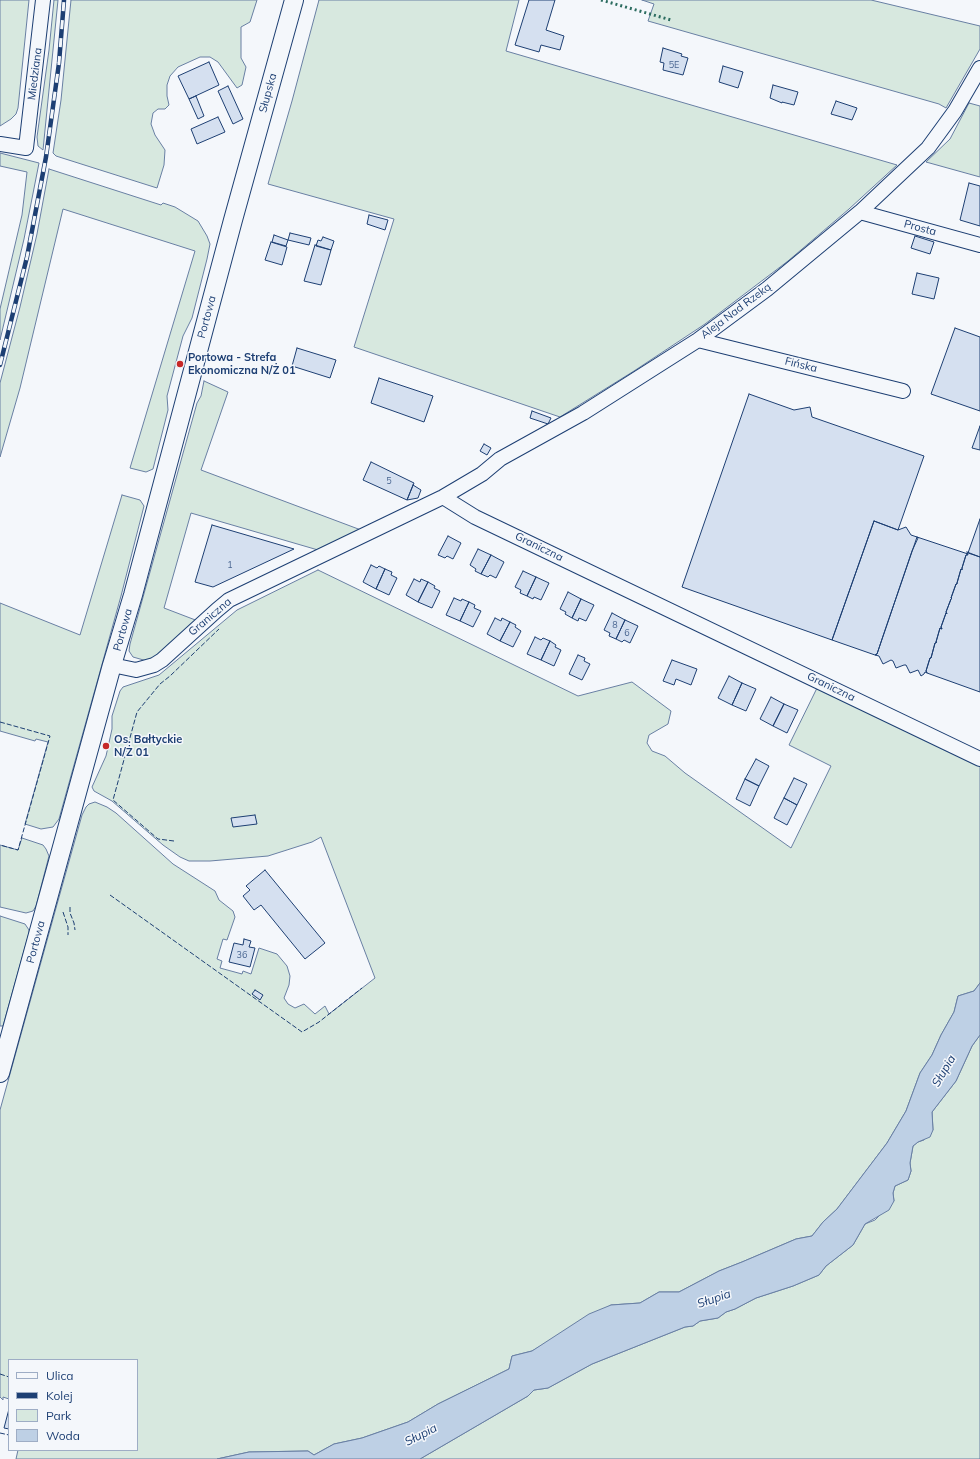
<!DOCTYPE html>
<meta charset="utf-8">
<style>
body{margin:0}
#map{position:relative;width:980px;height:1459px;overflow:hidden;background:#f4f7fb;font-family:Mulish,sans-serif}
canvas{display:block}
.legend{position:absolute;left:8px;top:1359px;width:130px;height:92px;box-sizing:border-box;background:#f4f7fb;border:1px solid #9eadc5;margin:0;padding:5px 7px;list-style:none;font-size:12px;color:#1d3f73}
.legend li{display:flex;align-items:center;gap:8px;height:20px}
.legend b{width:20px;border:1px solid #9eadc5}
</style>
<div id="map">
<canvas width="980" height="1459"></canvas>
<ul class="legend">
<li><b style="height:5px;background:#f4f7fb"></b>Ulica</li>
<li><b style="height:5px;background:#1d3f73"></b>Kolej</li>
<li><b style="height:11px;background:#d7e8df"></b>Park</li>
<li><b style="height:11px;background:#bed0e5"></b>Woda</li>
</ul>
</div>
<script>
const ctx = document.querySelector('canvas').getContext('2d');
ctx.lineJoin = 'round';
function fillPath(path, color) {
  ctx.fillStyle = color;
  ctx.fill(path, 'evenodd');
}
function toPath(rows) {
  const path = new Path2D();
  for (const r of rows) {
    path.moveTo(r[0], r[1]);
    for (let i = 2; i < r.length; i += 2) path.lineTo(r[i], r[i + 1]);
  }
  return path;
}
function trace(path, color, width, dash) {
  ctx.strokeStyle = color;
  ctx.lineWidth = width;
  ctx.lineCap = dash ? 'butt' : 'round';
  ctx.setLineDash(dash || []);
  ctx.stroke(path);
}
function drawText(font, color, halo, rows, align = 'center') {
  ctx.font = font + ' Mulish,sans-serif';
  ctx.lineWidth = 3;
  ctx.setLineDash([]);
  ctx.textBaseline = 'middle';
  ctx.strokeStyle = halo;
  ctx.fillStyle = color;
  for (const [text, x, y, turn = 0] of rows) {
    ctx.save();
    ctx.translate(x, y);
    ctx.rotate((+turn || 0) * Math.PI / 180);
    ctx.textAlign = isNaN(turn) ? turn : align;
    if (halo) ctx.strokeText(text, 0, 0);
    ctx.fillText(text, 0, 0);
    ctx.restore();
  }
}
const green = toPath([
 [0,0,29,0,18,108,16,114,11,119,0,126,0,0],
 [54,0,58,0,43,150,38,146,37,137,49,50,54,0],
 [71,0,257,0,250,22,241,27,241,58,246,67,242,85,237,88,218,62,210,57,200,57,178,67,170,76,167,85,167,96,169,105,165,109,158,109,153,113,151,124,155,135,165,150,164,165,157,188,56,156,53,153,61,100,71,0],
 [319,0,519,0,506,51,897,165,849,209,788,261,705,324,634,371,560,417,354,347,394,219,268,184,292,101,319,0],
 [642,0,871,0,980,26,980,49,946,108,939,104,648,21,654,4,642,0],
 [969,103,980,106,980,177,926,162,950,139,969,103],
 [0,153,39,163,24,239,0,340,0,309,22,215,27,172,0,166,0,153],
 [49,169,161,205,163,203,175,207,198,221,207,236,210,244,207,259,192,318,183,336,167,396,168,410,153,469,146,472,130,468,195,251,63,209,20,388,0,457,0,383,20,307,37,234,49,169],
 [204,381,228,392,201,470,361,530,318,550,191,513,164,608,198,621,166,650,147,661,133,657,129,651,130,644,197,403,201,396,204,381],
 [122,495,140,500,144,506,121,596,59,819,53,827,41,829,25,824,48,742,36,739,35,741,0,731,0,603,80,635,122,495],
 [318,570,578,696,632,682,671,711,668,724,649,735,647,743,652,751,665,756,685,773,791,848,831,766,789,745,818,686,927,739,980,766,980,983,974,991,958,996,954,1012,941,1035,932,1055,920,1073,906,1111,887,1143,837,1209,823,1222,812,1236,796,1239,742,1262,719,1271,679,1292,659,1292,640,1303,611,1305,532,1351,512,1356,509,1369,438,1404,408,1422,362,1438,334,1444,314,1455,308,1451,249,1452,217,1459,16,1459,18,1450,137,1450,137,1360,9,1360,9,1399,3,1397,3,1400,0,1397,0,1110,56,908,82,815,86,807,89,804,95,802,107,807,116,813,173,864,215,891,219,900,233,911,235,917,227,940,223,939,217,959,222,961,220,968,242,974,243,971,251,974,259,948,277,954,287,966,290,976,289,985,284,998,288,1004,295,1008,304,1004,315,1014,325,1006,329,1014,375,978,321,837,312,842,268,856,210,861,189,861,180,857,163,845,112,801,94,791,92,787,106,756,112,729,112,716,120,691,123,687,159,675,237,610,318,570],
 [22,838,43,845,46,849,49,856,36,906,33,911,26,913,0,907,0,845,18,850,22,838],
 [0,916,25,924,29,930,29,933,3,1026,0,1026,0,916],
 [980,1035,980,1459,420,1459,528,1396,534,1390,548,1388,592,1364,685,1327,693,1326,700,1321,718,1318,726,1312,735,1309,756,1298,793,1286,819,1275,826,1266,853,1245,865,1224,875,1220,894,1201,893,1193,895,1186,908,1180,911,1171,910,1163,913,1146,918,1142,924,1140,933,1130,932,1112,956,1081,972,1046,980,1035]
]);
const water = toPath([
 [980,983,980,1035,972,1046,956,1081,932,1112,933,1130,930,1137,918,1142,913,1146,910,1163,911,1171,908,1180,895,1186,893,1193,894,1201,889,1210,865,1224,853,1245,826,1266,819,1275,793,1286,756,1298,735,1309,726,1312,718,1318,700,1321,693,1326,685,1327,592,1364,548,1388,534,1390,528,1396,420,1459,217,1459,249,1452,308,1451,314,1455,334,1444,362,1438,408,1422,438,1404,509,1369,512,1356,532,1351,589,1314,611,1305,640,1303,659,1292,679,1292,719,1271,742,1262,796,1239,812,1236,823,1222,837,1209,887,1143,906,1111,920,1073,932,1055,941,1035,954,1012,958,996,974,991,980,983]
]);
const building = toPath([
 [529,0,555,0,546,30,564,36,560,50,541,45,539,52,515,45,529,0],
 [663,48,682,54,681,56,688,58,683,75,663,70,664,63,660,62,663,48],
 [209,62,219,85,189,99,178,76,209,62],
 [723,66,743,72,738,88,719,82,723,66],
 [773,85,798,92,794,105,782,102,782,103,770,98,773,85],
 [228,86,243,119,233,124,218,91,228,86],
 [196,96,204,116,198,119,189,99,196,96],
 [836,101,857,108,852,120,831,114,836,101],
 [218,117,225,132,197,144,191,129,218,117],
 [969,183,980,186,980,226,960,220,969,183],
 [369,215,388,220,385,230,367,224,369,215],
 [290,233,311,238,309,245,288,240,290,233],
 [274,235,288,240,286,246,272,242,274,235],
 [915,236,934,242,930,254,911,248,915,236],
 [323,237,334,241,331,250,316,246,318,240,321,241,323,237],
 [271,242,287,247,282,265,265,260,271,242],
 [315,245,331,250,321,285,304,281,315,245],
 [917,273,939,278,934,299,912,294,917,273],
 [955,328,980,337,980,411,931,394,955,328],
 [297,348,336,360,330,378,292,366,297,348],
 [379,378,433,396,424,422,371,403,379,378],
 [749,394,794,410,810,407,812,417,924,456,898,530,874,521,832,640,682,587,749,394],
 [532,411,551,418,548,424,530,418,532,411],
 [980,426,980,450,972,448,980,426],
 [484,444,491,448,487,455,480,451,484,444],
 [371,462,414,483,407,500,363,480,371,462],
 [413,485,421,490,418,498,407,500,413,485],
 [980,519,980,557,968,553,980,519],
 [874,521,898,530,906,527,911,535,917,537,918,538,912,551,877,654,875,655,832,640,874,521],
 [212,525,294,549,213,587,195,582,212,525],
 [448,536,461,543,453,559,447,556,445,558,438,555,448,536],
 [917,537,968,554,966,555,962,568,962,570,961,569,957,583,957,584,956,584,951,598,952,598,951,599,946,612,947,614,946,613,941,627,942,629,940,628,936,642,937,642,935,643,931,658,930,658,926,671,927,673,925,672,924,674,921,676,918,670,910,673,906,665,904,665,896,668,893,661,891,660,883,664,879,656,875,655,877,654,882,639,917,537],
 [478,549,491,555,481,574,475,571,476,569,470,565,478,549],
 [967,552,980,557,980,692,927,673,926,671,930,658,931,658,935,643,936,643,936,642,940,628,942,629,941,627,946,613,947,614,946,612,951,599,952,598,951,598,956,584,957,584,957,583,961,569,962,570,962,568,966,555,968,555,967,552],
 [491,555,504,562,496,578,490,575,488,577,481,574,491,555],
 [371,565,377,568,379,566,385,569,376,589,363,582,371,565],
 [385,569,392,572,391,575,397,578,389,595,376,589,385,569],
 [523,571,536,577,527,596,520,593,521,590,515,587,523,571],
 [536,577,549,583,541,600,534,597,533,599,527,596,536,577],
 [414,579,420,582,421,579,428,582,418,602,406,595,414,579],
 [428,582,435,586,434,588,440,591,432,608,418,602,428,582],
 [568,592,581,599,572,618,565,614,566,612,560,609,568,592],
 [454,598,461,601,462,599,469,602,460,621,446,615,454,598],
 [581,599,594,605,586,621,579,618,578,621,572,618,581,599],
 [469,602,475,605,474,608,481,611,473,627,460,621,469,602],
 [612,613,625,620,616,639,609,636,610,633,604,630,612,613],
 [495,618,501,621,502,618,510,622,500,641,487,634,495,618],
 [625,620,638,626,630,643,624,640,622,642,616,639,625,620],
 [510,622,516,625,515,627,521,631,513,647,500,641,510,622],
 [535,637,541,640,543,638,550,641,541,660,527,654,535,637],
 [550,641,556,645,555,647,561,650,554,666,541,660,550,641],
 [578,655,585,658,584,661,590,664,582,680,569,674,578,655],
 [672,660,697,669,691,685,676,679,674,685,663,681,672,660],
 [729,676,742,683,732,705,718,698,729,676],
 [742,683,756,689,746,711,732,705,742,683],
 [771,697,784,704,773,726,760,719,771,697],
 [784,704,798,710,787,733,773,726,784,704],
 [756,759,769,766,759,786,745,779,756,759],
 [794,778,807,784,797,805,784,798,794,778],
 [745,779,759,786,750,806,736,799,745,779],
 [784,798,797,805,787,825,774,818,784,798],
 [255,815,257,824,233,827,231,818,255,815],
 [265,870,325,943,305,959,261,905,254,910,243,896,250,890,246,886,265,870],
 [244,939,251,941,249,947,255,948,250,967,229,962,234,943,243,945,244,939],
 [255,990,263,995,260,1000,252,994,255,990],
 [9,1409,9,1429,4,1428,9,1409]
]);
const minor = toPath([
 [0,144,26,148,43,0],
 [860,212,980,245],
 [698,340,903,391],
 [443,497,475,517,980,759],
 [112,665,136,670,154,665,162,660,217,610,229,600,443,497,482,474,500,459,583,413,698,340,767,289,860,212,928,148,955,111,980,68]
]);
const major = toPath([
 [0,1073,112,665,133,595,233,220,294,0]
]);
const rail = toPath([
 [0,365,27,257,46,157,59,63,64,0]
]);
const hedge = toPath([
 [601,0,671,20]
]);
const fence = toPath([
 [0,722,50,736,18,850,0,845],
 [174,841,158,839,113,800,137,712,160,684,170,676,219,629],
 [110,895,302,1032,319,1022,362,988],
 [70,907,70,913,74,923,75,930],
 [63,912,68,927,68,935],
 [0,1374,9,1377],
 [0,1433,9,1435]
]);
const markers = [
 [180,364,4,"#c62828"],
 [106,746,4,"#c62828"]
];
const numberNames = [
 ["5E",674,65],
 ["5",389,481],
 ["1",230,565],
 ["8",615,625],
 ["6",627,633],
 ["36",242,955]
];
const streetNames = [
 ["Miedziana",35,74,-83],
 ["Słupska",268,93,-75],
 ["Prosta",920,228,15],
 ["Aleja Nad Rzeką",736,311,-37],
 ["Portowa",207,317,-75],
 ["Fińska",801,365,14],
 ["Graniczna",539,547,26],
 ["Graniczna",210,617,-40],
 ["Portowa",123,630,-74],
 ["Graniczna",831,687,26],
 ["Portowa",36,942,-75]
];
const poiNames = [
 ["Portowa - Strefa",188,358],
 ["Ekonomiczna N/Ż 01",188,371],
 ["Os. Bałtyckie",114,740],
 ["N/Ż 01",114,753]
];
const waterNames = [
 ["Słupia",944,1071,-59],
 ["Słupia",714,1299,-19],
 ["Słupia",421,1435,-27]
];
fillPath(green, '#d7e8df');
trace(green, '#687fa3', 1);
fillPath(water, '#bed0e5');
trace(water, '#687fa3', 1);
fillPath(building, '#d5e0f0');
trace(building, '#1d3f73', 1);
trace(minor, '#1d3f73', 16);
trace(major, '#1d3f73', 20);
trace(minor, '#f4f7fb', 14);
trace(major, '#f4f7fb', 18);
trace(rail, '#1d3f73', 4.5);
trace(rail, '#f4f7fb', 3, [9]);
trace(hedge, '#2c6c60', 3, [2, 3]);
trace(fence, '#1d3f73', 1, [5, 2]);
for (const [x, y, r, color] of markers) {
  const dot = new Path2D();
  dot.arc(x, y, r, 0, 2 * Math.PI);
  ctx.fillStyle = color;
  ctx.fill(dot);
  trace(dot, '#f4f7fb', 1.5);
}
drawText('9px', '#4b6792', null, numberNames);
drawText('11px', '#1d3f73', '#f4f7fb', streetNames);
drawText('bold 11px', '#1d3f73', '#f4f7fb', poiNames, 'left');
drawText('italic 12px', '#1d3f73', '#f4f7fb', waterNames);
</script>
